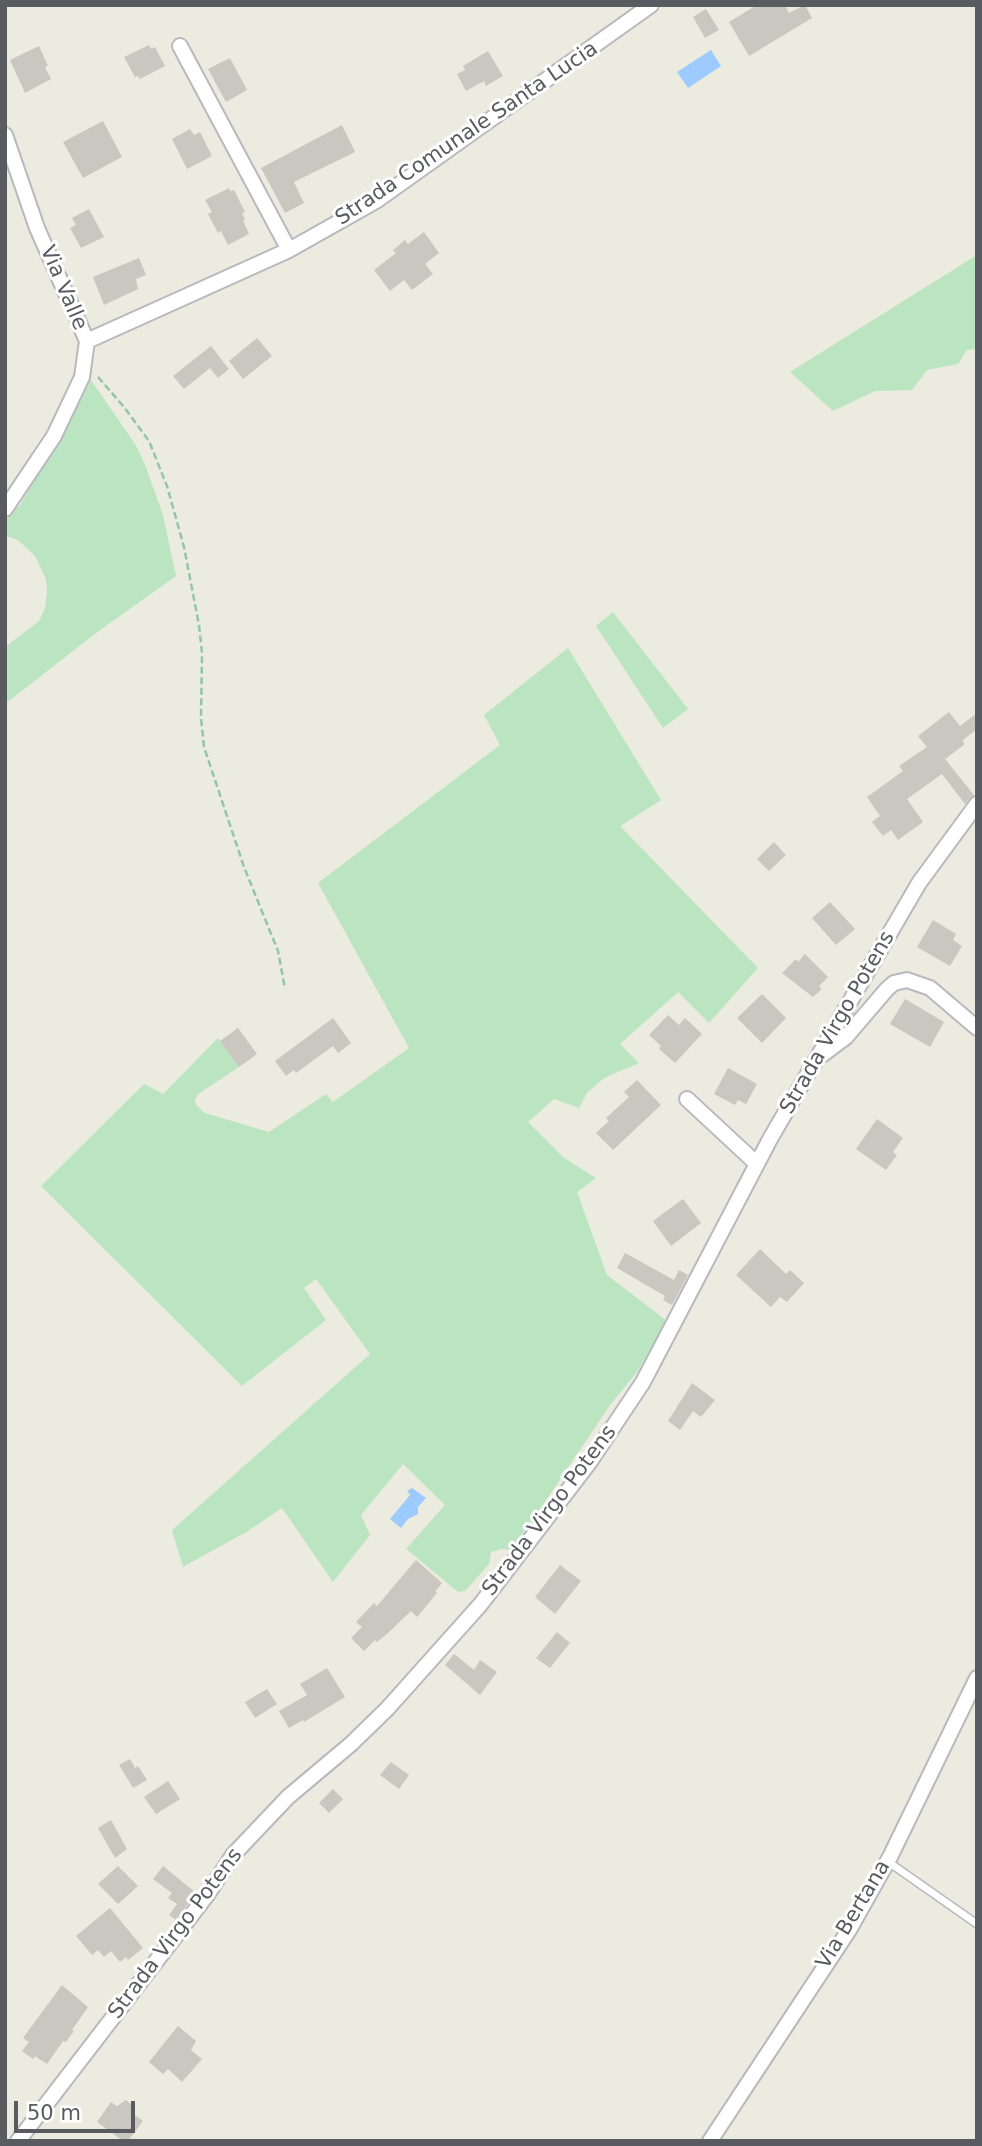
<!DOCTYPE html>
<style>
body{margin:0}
#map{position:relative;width:982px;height:2146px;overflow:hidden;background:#ecebe0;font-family:"DejaVu Sans",sans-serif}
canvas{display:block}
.frame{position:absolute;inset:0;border:7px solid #595b61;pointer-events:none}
.scale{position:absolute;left:14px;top:2101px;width:121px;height:32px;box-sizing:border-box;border:4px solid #595b61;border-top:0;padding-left:9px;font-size:21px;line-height:24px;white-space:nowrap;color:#595b61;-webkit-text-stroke:5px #fff;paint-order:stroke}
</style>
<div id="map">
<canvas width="982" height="2146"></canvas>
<div class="frame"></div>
<div class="scale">50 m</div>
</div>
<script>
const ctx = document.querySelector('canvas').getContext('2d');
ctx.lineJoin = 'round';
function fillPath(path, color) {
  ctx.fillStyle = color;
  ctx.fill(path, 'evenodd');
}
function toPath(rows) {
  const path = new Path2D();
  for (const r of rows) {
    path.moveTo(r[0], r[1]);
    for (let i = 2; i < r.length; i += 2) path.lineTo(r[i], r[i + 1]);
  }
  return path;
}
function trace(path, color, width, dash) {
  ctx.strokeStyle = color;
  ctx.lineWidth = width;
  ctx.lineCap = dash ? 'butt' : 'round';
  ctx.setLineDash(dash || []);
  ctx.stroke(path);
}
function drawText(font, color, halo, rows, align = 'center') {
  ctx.font = font + ' "DejaVu Sans",sans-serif';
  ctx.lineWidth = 6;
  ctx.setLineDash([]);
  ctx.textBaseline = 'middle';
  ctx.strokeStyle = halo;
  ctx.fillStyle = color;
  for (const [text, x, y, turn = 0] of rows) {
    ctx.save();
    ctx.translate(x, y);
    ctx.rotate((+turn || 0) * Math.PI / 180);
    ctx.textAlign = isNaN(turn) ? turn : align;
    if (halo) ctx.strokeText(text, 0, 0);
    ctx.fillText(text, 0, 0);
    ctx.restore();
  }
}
const green = toPath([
 [977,255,977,349,967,350,958,364,927,370,912,390,875,391,833,411,790,372],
 [91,380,135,444,144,462,163,515,176,576,96,633,5,704,5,647,39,621,45,608,47,592,46,579,35,556,19,541,5,535,5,521,20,505],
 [613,612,688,709,663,728,596,626],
 [568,648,661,800,620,826,758,968,709,1023,678,992,620,1044,639,1063,604,1078,587,1093,579,1108,554,1099,528,1122,564,1158,596,1178,577,1192,607,1275,667,1321,637,1372,610,1405,541,1508,510,1550,502,1549,491,1552,489,1564,465,1591,458,1592,406,1549,445,1505,403,1464,361,1515,370,1535,333,1582,282,1508,248,1531,183,1567,172,1530,370,1354,316,1279,304,1288,326,1320,242,1386,41,1186,144,1084,163,1094,218,1038,239,1067,198,1094,195,1100,196,1105,205,1113,269,1132,326,1094,333,1102,409,1048,318,883,500,745,484,715]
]);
const water = toPath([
 [711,50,721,66,688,88,677,72],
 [412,1488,426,1498,418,1507,418,1514,408,1519,401,1528,390,1519,410,1495,407,1491]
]);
const building = toPath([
 [757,5,785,5,789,13,805,5,812,18,749,56,729,22],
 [706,9,719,30,705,38,693,17],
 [149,45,151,49,155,47,165,66,140,79,138,76,135,77,124,57],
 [39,46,48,66,45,67,51,79,25,93,10,60],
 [488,51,503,76,486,86,484,81,466,91,457,74,465,70,463,66],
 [230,58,247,90,226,102,208,69],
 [103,121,122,157,83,178,63,142],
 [342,125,355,152,294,182,304,203,285,213,261,168],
 [190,129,194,135,200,132,212,156,187,169,172,139],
 [229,188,230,191,234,190,245,212,242,213,245,220,243,221,249,234,228,245,221,231,218,233,208,214,212,212,205,200],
 [89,209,104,237,81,248,70,228,76,225,72,218],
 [424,232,439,253,425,264,433,274,412,290,404,280,390,291,374,270,396,253,393,250,405,240,408,244],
 [139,258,146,275,136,279,138,289,104,305,93,277],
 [257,338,272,356,243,379,229,361],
 [211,346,229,369,218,378,210,368,184,389,173,376],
 [949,712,960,726,977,713,977,729,963,740,964,745,945,759,974,795,965,804,942,774,907,799,923,822,898,840,891,830,883,836,872,822,880,816,867,797,903,771,899,766,927,747,918,736],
 [774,842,786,855,769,871,757,859],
 [830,902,855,929,836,945,812,918],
 [933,920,956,934,953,940,962,946,950,966,917,947],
 [805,954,828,977,819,986,822,989,813,997,782,973,796,959,798,962],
 [762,994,786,1018,762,1043,737,1018],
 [905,999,944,1022,930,1047,890,1024],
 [668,1015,679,1025,685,1018,702,1034,675,1063,659,1049,661,1046,649,1035],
 [333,1018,351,1043,338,1053,333,1046,296,1073,294,1070,286,1076,275,1061],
 [238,1028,257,1054,239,1067,220,1041],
 [728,1068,757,1084,746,1104,738,1100,735,1105,714,1094],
 [637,1080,661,1105,613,1150,596,1133,609,1121,606,1118,629,1097,624,1092],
 [877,1119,903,1138,893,1152,897,1155,886,1170,856,1149],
 [683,1199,701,1223,671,1246,653,1221],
 [760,1249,786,1274,790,1270,804,1283,787,1302,780,1297,771,1307,736,1275],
 [625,1253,674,1280,679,1270,688,1275,672,1305,663,1300,665,1296,617,1268],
 [692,1383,715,1400,701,1417,693,1411,680,1430,668,1421],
 [416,1560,442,1583,435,1592,437,1593,417,1617,411,1611,388,1633,377,1642,375,1640,364,1651,351,1638,362,1627,356,1622,374,1603,377,1606],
 [560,1565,581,1581,555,1614,535,1597],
 [557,1632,570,1643,550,1668,536,1658],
 [454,1654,474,1670,480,1660,497,1672,480,1695,445,1665],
 [327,1668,345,1697,304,1722,303,1720,289,1728,279,1711,307,1695,300,1684],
 [267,1689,277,1704,255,1718,245,1702],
 [130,1759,135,1768,138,1766,147,1780,133,1788,119,1765],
 [391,1762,409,1775,399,1789,380,1775],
 [168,1781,180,1799,156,1814,144,1797],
 [333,1789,343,1799,329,1813,319,1803],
 [111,1820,127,1849,115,1858,98,1828],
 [118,1866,138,1886,118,1904,98,1884],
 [163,1866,196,1893,176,1920,169,1915,177,1904,168,1898,172,1893,153,1879],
 [110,1908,143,1948,128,1960,126,1957,120,1962,111,1951,104,1957,98,1950,92,1955,76,1936],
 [62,1985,88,2007,72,2030,74,2031,66,2042,63,2041,47,2064,35,2056,33,2059,22,2051,29,2042,23,2038],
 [178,2026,196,2041,191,2050,202,2059,182,2082,168,2069,163,2074,149,2062],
 [126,2100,132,2105,132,2113,143,2121,128,2141,123,2141,97,2122,111,2102,117,2106]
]);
const path = toPath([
 [98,377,124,407,149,441,167,486,184,547,199,625,202,653,201,718,204,747,244,867,278,951,285,989]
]);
const lane = toPath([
 [887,1861,977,1924]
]);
const street = toPath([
 [180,46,289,250],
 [5,135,37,228,87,341,82,377,54,436,5,509],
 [87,341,289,250,376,201,651,5],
 [822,1055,846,1037,887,989,894,983,907,980,930,988,977,1028],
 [687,1099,757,1164],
 [18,2141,207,1895,233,1855,288,1797,351,1744,387,1709,480,1605,589,1463,643,1382,770,1139,919,883,977,804],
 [710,2141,849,1930,890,1857,977,1678]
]);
const streetNames = [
 ["Strada Comunale Santa Lucia",467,134,-34],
 ["Via Valle",63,288,67],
 ["Strada Virgo Potens",838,1023,-60],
 ["Strada Virgo Potens",550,1511,-53],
 ["Via Bertana",854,1915,-59],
 ["Strada Virgo Potens",176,1934,-53]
];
fillPath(green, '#bbe4c0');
fillPath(water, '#9dcaff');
fillPath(building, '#c9c7bf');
trace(lane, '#b8b9bf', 10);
trace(street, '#b8b9bf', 18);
trace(path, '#94c5a8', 2.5, [7, 3.5]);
trace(lane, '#fff', 7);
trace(street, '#fff', 14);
drawText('21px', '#595b61', '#fff', streetNames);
</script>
